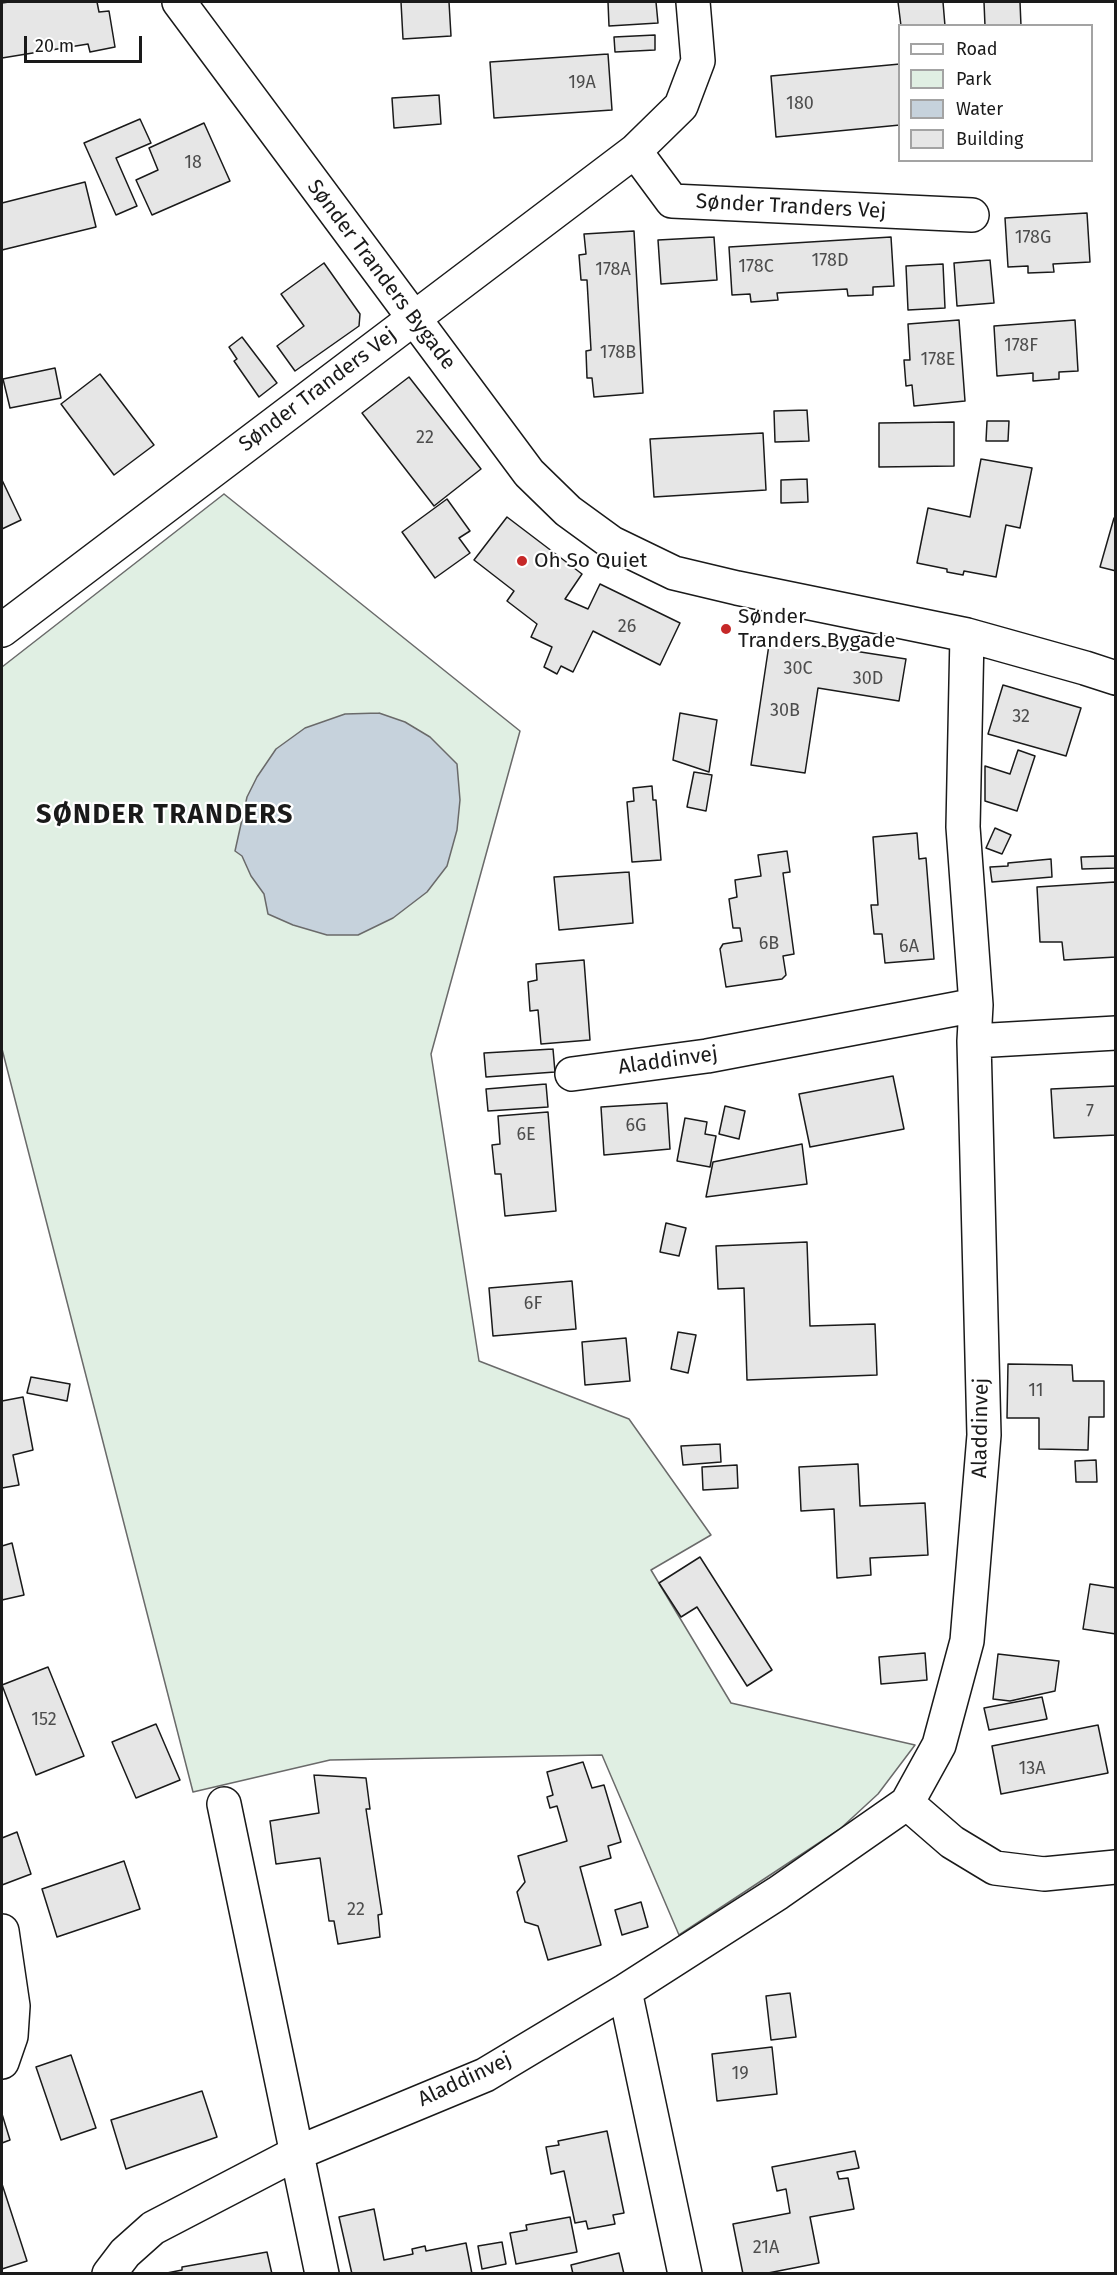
<!DOCTYPE html>
<meta charset="utf-8">
<style>
body{margin:0}
#map{position:relative;width:1117px;height:2275px;overflow:hidden;background:#fff;font-family:"Fira Sans",sans-serif}
canvas{display:block}
.frame{position:absolute;inset:0;border:3px solid #1a1a1a;pointer-events:none}
.legend{position:absolute;left:898px;top:24px;width:195px;height:138px;box-sizing:border-box;background:#fff;border:2px solid #a3a3a3;margin:0;padding:8px 10px;list-style:none;font-size:18px;color:#1a1a1a}
.legend li{display:flex;align-items:center;gap:12px;height:30px}
.legend b{width:30px;border:2px solid #a3a3a3}
.scale{position:absolute;left:24px;top:36px;width:118px;height:27px;box-sizing:border-box;border:3px solid #1a1a1a;border-top:0;padding-left:8px;font-size:18px;line-height:21px;white-space:nowrap;color:#1a1a1a;-webkit-text-stroke:4px #fff;paint-order:stroke}
</style>
<div id="map">
<canvas width="1117" height="2275"></canvas>
<div class="frame"></div>
<ul class="legend">
<li><b style="height:8px;background:#fff"></b>Road</li>
<li><b style="height:16px;background:#e0efe3"></b>Park</li>
<li><b style="height:16px;background:#c6d2dc"></b>Water</li>
<li><b style="height:16px;background:#e6e6e6"></b>Building</li>
</ul>
<div class="scale">20 m</div>
</div>
<script>
const ctx = document.querySelector('canvas').getContext('2d');
ctx.lineJoin = 'round';
function fillPath(path, color) {
  ctx.fillStyle = color;
  ctx.fill(path, 'evenodd');
}
function toPath(rows) {
  const path = new Path2D();
  for (const r of rows) {
    path.moveTo(r[0], r[1]);
    for (let i = 2; i < r.length; i += 2) path.lineTo(r[i], r[i + 1]);
  }
  return path;
}
function trace(path, color, width, dash) {
  ctx.strokeStyle = color;
  ctx.lineWidth = width;
  ctx.lineCap = dash ? 'butt' : 'round';
  ctx.setLineDash(dash || []);
  ctx.stroke(path);
}
function drawText(font, color, halo, rows, align = 'center') {
  ctx.font = font + ' "Fira Sans",sans-serif';
  ctx.lineWidth = 4.5;
  ctx.setLineDash([]);
  ctx.textBaseline = 'middle';
  ctx.strokeStyle = halo;
  ctx.fillStyle = color;
  for (const [text, x, y, turn = 0] of rows) {
    ctx.save();
    ctx.translate(x, y);
    ctx.rotate((+turn || 0) * Math.PI / 180);
    ctx.textAlign = isNaN(turn) ? turn : align;
    if (halo) ctx.strokeText(text, 0, 0);
    ctx.fillText(text, 0, 0);
    ctx.restore();
  }
}
const green = toPath([
 [224,494,520,731,431,1054,479,1361,629,1419,711,1535,651,1570,731,1703,915,1745,878,1794,840,1829,679,1935,602,1755,330,1760,193,1792,2,1049,2,667,224,494]
]);
const water = toPath([
 [379,713,405,722,430,737,457,764,460,800,457,830,447,866,427,892,393,918,358,935,327,935,293,925,268,914,264,894,251,876,242,856,235,851,247,797,257,777,276,749,305,728,345,714,379,713]
]);
const building = toPath([
 [9,2,97,2,99,12,109,11,115,47,90,52,88,44,2,58,2,3,9,2],
 [401,2,449,2,451,36,403,39,401,2],
 [608,2,656,2,658,23,609,26,608,2],
 [898,2,943,2,945,26,901,26,898,2],
 [984,2,1020,2,1021,26,985,26,984,2],
 [655,35,655,50,615,52,614,37,655,35],
 [608,54,612,110,494,118,490,62,608,54],
 [900,64,900,125,776,137,771,76,900,64],
 [439,95,441,124,394,128,392,98,439,95],
 [140,119,151,143,116,158,137,206,116,215,84,143,140,119],
 [204,123,230,181,152,215,136,180,158,170,149,148,204,123],
 [85,182,96,227,2,250,2,203,85,182],
 [1087,213,1090,262,1053,264,1054,272,1028,273,1028,266,1008,267,1005,218,1087,213],
 [634,231,643,393,594,397,592,378,587,378,586,351,591,350,587,280,581,280,579,255,586,254,584,234,634,231],
 [714,237,717,280,661,284,658,240,714,237],
 [891,237,894,286,873,287,873,295,848,296,847,289,777,293,778,300,751,302,750,294,732,295,729,247,891,237],
 [990,260,994,303,957,306,954,263,990,260],
 [324,263,360,314,359,326,295,371,277,346,304,326,281,294,324,263],
 [943,264,945,308,908,310,906,266,943,264],
 [959,320,965,401,914,406,912,385,906,386,904,360,910,360,908,324,959,320],
 [1075,320,1078,371,1059,372,1059,379,1033,381,1033,373,997,376,994,326,1075,320],
 [242,337,277,383,259,397,234,361,237,359,229,347,242,337],
 [55,368,61,398,10,408,3,379,55,368],
 [100,374,154,445,114,475,61,404,100,374],
 [409,377,481,469,434,506,362,413,409,377],
 [807,410,809,441,775,442,774,411,807,410],
 [987,421,1009,421,1008,441,986,441,987,421],
 [954,422,954,466,879,467,879,423,954,422],
 [763,433,766,490,654,497,650,439,763,433],
 [981,459,1032,468,1020,528,1006,525,996,577,964,571,963,575,947,572,947,569,917,563,928,508,970,517,981,459],
 [807,479,808,502,781,503,781,480,807,479],
 [2,480,21,520,2,529,2,480],
 [447,499,470,531,459,538,470,553,435,578,402,532,447,499],
 [507,517,582,574,565,599,588,609,600,584,680,623,660,665,593,631,573,672,561,666,557,674,544,667,552,647,531,637,537,624,507,601,514,591,474,560,507,517],
 [1114,518,1116,519,1116,571,1100,567,1114,518],
 [770,638,906,659,899,701,818,688,805,773,751,765,770,638],
 [1003,685,1081,708,1066,756,988,734,1003,685],
 [680,713,717,720,709,772,673,760,680,713],
 [1018,750,1035,756,1017,811,985,801,985,766,1010,774,1018,750],
 [694,772,712,775,706,811,687,807,694,772],
 [652,786,653,800,656,800,661,860,632,862,627,802,634,801,633,788,652,786],
 [995,828,1011,835,1002,854,986,848,995,828],
 [917,833,919,859,926,858,934,959,885,963,882,934,874,934,871,905,878,905,873,837,917,833],
 [787,851,790,872,783,873,794,954,783,956,786,975,782,979,726,987,720,949,723,944,742,941,740,928,733,928,729,899,737,897,735,880,761,876,758,855,787,851],
 [1116,856,1116,868,1082,869,1081,857,1116,856],
 [1051,859,1052,877,992,882,990,867,1008,866,1008,863,1051,859],
 [629,872,633,923,559,930,554,877,629,872],
 [1115,882,1116,957,1064,960,1062,942,1040,942,1037,887,1115,882],
 [584,960,590,1040,541,1044,538,1010,530,1011,528,982,537,980,536,964,584,960],
 [553,1049,555,1072,486,1077,484,1053,553,1049],
 [893,1076,904,1129,810,1147,799,1094,893,1076],
 [546,1084,548,1107,488,1111,486,1089,546,1084],
 [1116,1086,1116,1135,1054,1138,1051,1089,1116,1086],
 [667,1103,670,1149,604,1155,601,1107,667,1103],
 [725,1106,745,1111,739,1139,719,1134,725,1106],
 [548,1112,556,1211,505,1216,501,1174,495,1174,492,1145,500,1144,498,1116,548,1112],
 [685,1118,707,1122,705,1134,716,1136,710,1167,677,1161,685,1118],
 [802,1144,807,1184,706,1197,713,1162,802,1144],
 [666,1223,686,1228,679,1256,660,1252,666,1223],
 [807,1242,810,1326,875,1324,877,1375,747,1380,744,1288,718,1289,716,1246,807,1242],
 [572,1281,576,1329,493,1336,489,1288,572,1281],
 [678,1332,696,1335,688,1373,671,1369,678,1332],
 [626,1338,630,1381,585,1385,582,1342,626,1338],
 [1008,1364,1072,1365,1073,1381,1104,1381,1104,1417,1089,1417,1088,1450,1039,1449,1039,1418,1007,1418,1008,1364],
 [31,1377,70,1384,67,1401,27,1393,31,1377],
 [23,1397,33,1450,13,1455,19,1485,2,1488,2,1401,23,1397],
 [720,1444,721,1462,683,1465,681,1446,720,1444],
 [1096,1460,1097,1482,1076,1482,1075,1461,1096,1460],
 [858,1464,860,1506,925,1503,928,1555,870,1558,871,1575,837,1578,834,1509,801,1511,799,1467,858,1464],
 [737,1465,738,1488,703,1490,702,1467,737,1465],
 [12,1543,24,1595,2,1600,2,1546,12,1543],
 [700,1557,772,1670,747,1686,697,1607,681,1617,659,1583,700,1557],
 [1090,1584,1116,1588,1116,1634,1083,1629,1090,1584],
 [925,1653,927,1680,881,1684,879,1657,925,1653],
 [998,1654,1059,1661,1055,1691,1010,1701,993,1699,998,1654],
 [48,1667,84,1756,36,1775,2,1685,48,1667],
 [1042,1697,1047,1719,989,1730,984,1708,1042,1697],
 [156,1724,180,1780,136,1798,112,1742,156,1724],
 [1098,1725,1108,1773,1001,1794,992,1746,1098,1725],
 [583,1762,592,1788,604,1785,621,1842,608,1846,611,1858,580,1867,601,1945,548,1960,538,1926,525,1922,517,1892,525,1882,518,1856,567,1841,557,1806,550,1808,547,1797,553,1795,547,1772,583,1762],
 [314,1775,366,1778,370,1809,366,1809,382,1914,378,1915,380,1937,338,1944,334,1921,329,1921,320,1858,276,1864,270,1821,319,1813,314,1775],
 [17,1832,31,1874,2,1885,2,1838,17,1832],
 [124,1861,140,1909,57,1937,42,1889,124,1861],
 [641,1902,648,1927,622,1935,615,1910,641,1902],
 [790,1993,796,2037,771,2040,766,1996,790,1993],
 [772,2047,777,2094,717,2101,712,2054,772,2047],
 [71,2055,96,2128,61,2140,36,2067,71,2055],
 [202,2091,217,2137,126,2169,111,2120,202,2091],
 [2,2114,10,2140,2,2143,2,2114],
 [607,2131,624,2213,613,2215,615,2224,588,2229,586,2221,575,2223,564,2171,551,2174,546,2147,559,2145,558,2141,607,2131],
 [855,2151,859,2168,837,2172,839,2179,848,2178,854,2209,810,2217,819,2263,763,2274,743,2274,733,2224,790,2213,786,2189,777,2191,772,2167,855,2151],
 [2,2184,27,2261,2,2269,2,2184],
 [374,2209,384,2260,413,2254,412,2249,425,2246,426,2251,466,2243,472,2274,352,2274,339,2217,374,2209],
 [570,2217,577,2252,516,2264,510,2233,527,2230,526,2225,570,2217],
 [502,2242,506,2264,482,2269,478,2246,502,2242],
 [267,2252,272,2274,162,2274,182,2270,182,2267,267,2252],
 [619,2253,624,2274,573,2274,571,2265,619,2253]
]);
const minor = toPath([
 [179,2,529,473,568,511,612,543,674,573,737,588,967,635,1085,668,1116,678],
 [635,151,672,201,972,215],
 [2,630,635,151,681,106,698,61,693,2],
 [974,1041,1116,1033],
 [572,1074,707,1056,976,1005],
 [907,1803,952,1842,995,1868,1044,1874,1116,1867],
 [224,1804,322,2274],
 [625,1991,685,2274],
 [2,2062,11,2036,13,2006,2,1931],
 [109,2274,125,2253,153,2228,297,2153,485,2075,625,1991,778,1893,907,1803,939,1745,967,1641,984,1435,974,1041,976,1005,963,827,967,635]
]);
const markers = [
 [522,561,6,"#c62828"],
 [726,629,6,"#c62828"]
];
const numberNames = [
 ["19A",582,83],
 ["180",800,104],
 ["18",193,163],
 ["178G",1033,238],
 ["178D",830,261],
 ["178C",756,267],
 ["178A",613,270],
 ["178F",1021,346],
 ["178B",618,353],
 ["178E",938,360],
 ["22",425,438],
 ["26",627,627],
 ["30C",798,669],
 ["30D",868,679],
 ["30B",785,711],
 ["32",1021,717],
 ["6B",769,944],
 ["6A",909,947],
 ["7",1090,1112],
 ["6G",636,1126],
 ["6E",526,1135],
 ["6F",533,1304],
 ["11",1036,1391],
 ["152",44,1720],
 ["13A",1032,1769],
 ["22",356,1910],
 ["19",740,2074],
 ["21A",766,2248]
];
const streetNames = [
 ["Sønder Tranders Vej",791,207,3],
 ["Sønder Tranders Bygade",381,275,53],
 ["Sønder Tranders Vej",318,390,-37],
 ["Aladdinvej",668,1061,-8],
 ["Aladdinvej",981,1428,-89],
 ["Aladdinvej",465,2080,-25]
];
const poiNames = [
 ["Oh So Quiet",534,561],
 ["Sønder",738,617],
 ["Tranders Bygade",738,641]
];
const districtNames = [
 ["SØNDER TRANDERS",165,815]
];
fillPath(green, '#e0efe3');
trace(green, '#6a6a6a', 1.5);
fillPath(water, '#c6d2dc');
trace(water, '#6a6a6a', 1.5);
fillPath(building, '#e6e6e6');
trace(building, '#1a1a1a', 1.5);
trace(minor, '#1a1a1a', 36);
trace(minor, '#fff', 33);
for (const [x, y, r, color] of markers) {
  const dot = new Path2D();
  dot.arc(x, y, r, 0, 2 * Math.PI);
  ctx.fillStyle = color;
  ctx.fill(dot);
  trace(dot, '#fff', 2);
}
drawText('18px', '#4d4d4d', null, numberNames);
drawText('21px', '#1a1a1a', '#fff', streetNames);
drawText('21px', '#1a1a1a', '#fff', poiNames, 'left');
ctx.letterSpacing = '1.5px';
drawText('bold 27px', '#1a1a1a', '#fff', districtNames);
ctx.letterSpacing = '0px';
</script>
